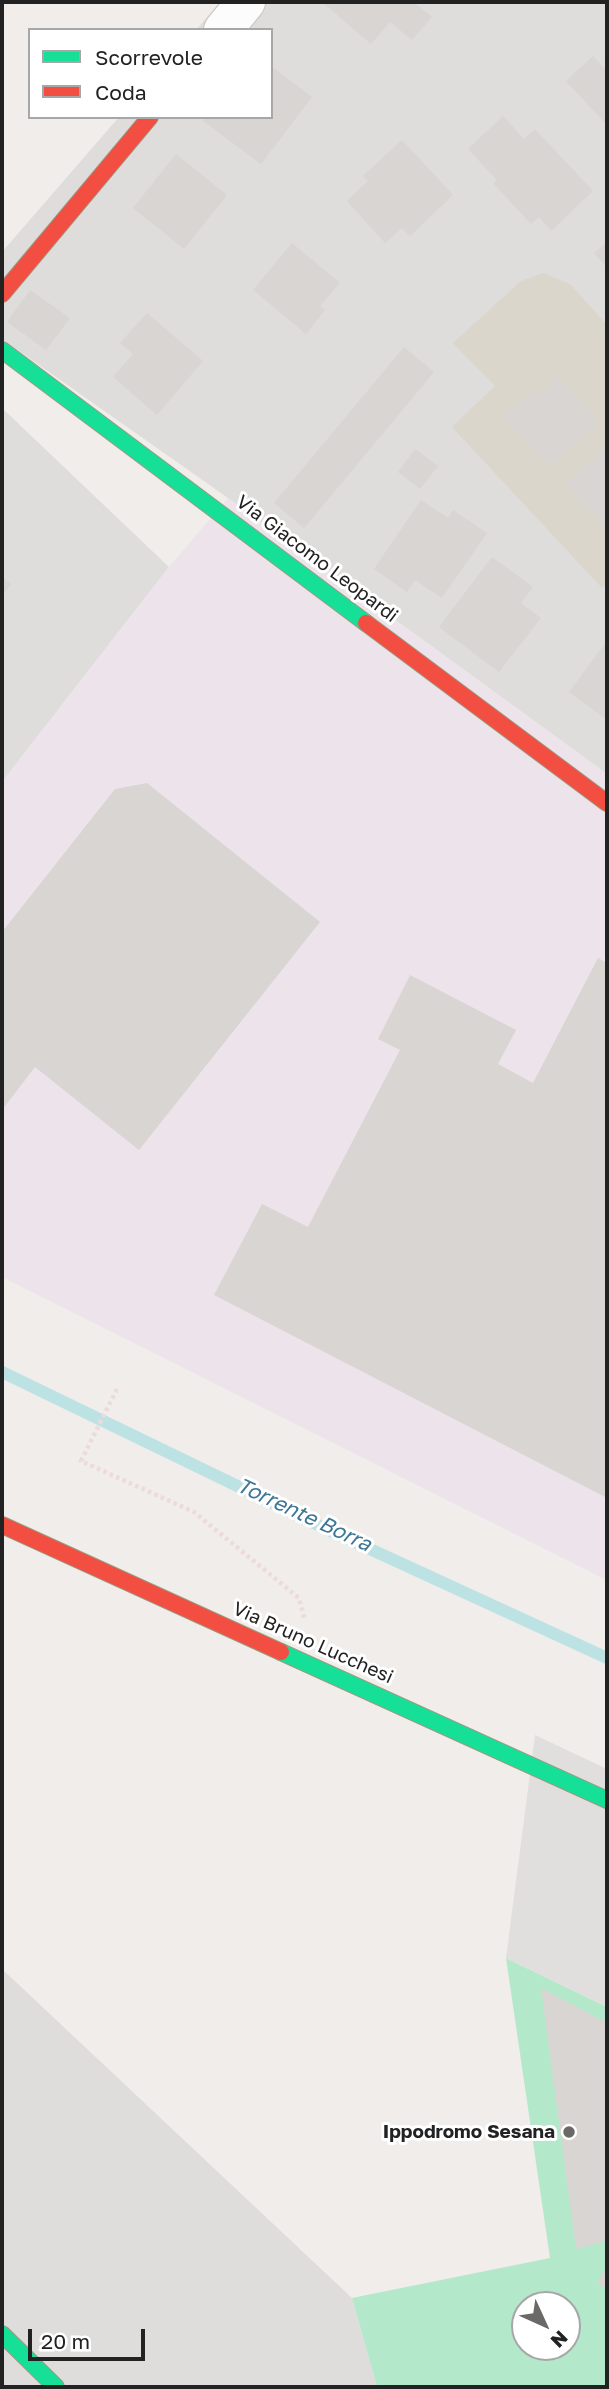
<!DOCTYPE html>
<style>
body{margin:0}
#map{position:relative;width:609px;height:2389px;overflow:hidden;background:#f0edea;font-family:"Golos Text",sans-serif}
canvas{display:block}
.frame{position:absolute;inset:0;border:4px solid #222;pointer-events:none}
.legend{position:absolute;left:28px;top:28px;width:245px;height:91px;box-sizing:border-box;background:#fff;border:2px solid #a7a7a7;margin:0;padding:9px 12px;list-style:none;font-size:21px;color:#222}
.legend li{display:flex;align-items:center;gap:14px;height:35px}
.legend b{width:35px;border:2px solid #a7a7a7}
.north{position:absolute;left:511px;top:2291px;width:70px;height:70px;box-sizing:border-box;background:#fff;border:2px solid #a7a7a7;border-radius:50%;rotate:135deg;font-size:19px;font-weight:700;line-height:28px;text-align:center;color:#222}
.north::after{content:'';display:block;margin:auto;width:24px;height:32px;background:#6a6968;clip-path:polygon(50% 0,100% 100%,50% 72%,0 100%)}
.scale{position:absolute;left:28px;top:2329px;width:117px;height:32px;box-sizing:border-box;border:4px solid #222;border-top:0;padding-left:9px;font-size:21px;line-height:24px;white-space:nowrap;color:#222;-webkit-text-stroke:5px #fff;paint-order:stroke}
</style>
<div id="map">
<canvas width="609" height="2389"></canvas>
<div class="frame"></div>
<ul class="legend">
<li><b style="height:9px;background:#16e098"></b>Scorrevole</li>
<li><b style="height:9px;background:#f24e42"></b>Coda</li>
</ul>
<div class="north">N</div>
<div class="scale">20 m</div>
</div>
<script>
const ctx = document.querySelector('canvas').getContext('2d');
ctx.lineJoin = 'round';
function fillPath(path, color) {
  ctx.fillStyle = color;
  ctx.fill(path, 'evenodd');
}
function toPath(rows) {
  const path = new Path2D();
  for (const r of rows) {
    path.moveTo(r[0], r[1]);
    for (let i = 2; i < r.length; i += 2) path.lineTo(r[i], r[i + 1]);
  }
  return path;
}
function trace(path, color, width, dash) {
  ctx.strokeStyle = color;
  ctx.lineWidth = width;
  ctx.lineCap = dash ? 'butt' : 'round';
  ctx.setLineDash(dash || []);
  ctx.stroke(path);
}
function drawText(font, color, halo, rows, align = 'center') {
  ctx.font = font + ' "Golos Text",sans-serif';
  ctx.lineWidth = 6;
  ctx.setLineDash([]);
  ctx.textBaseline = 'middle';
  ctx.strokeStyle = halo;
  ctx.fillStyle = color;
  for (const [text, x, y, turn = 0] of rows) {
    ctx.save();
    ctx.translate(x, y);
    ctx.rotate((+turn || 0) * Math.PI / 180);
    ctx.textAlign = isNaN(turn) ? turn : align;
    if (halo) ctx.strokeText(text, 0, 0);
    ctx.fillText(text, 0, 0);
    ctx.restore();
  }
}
const residential = toPath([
 [220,2,607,2,607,774,228,498,2,339,2,252,119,117,271,117,271,30,196,30],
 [2,408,169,567,2,782],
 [2,1969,352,2298,377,2387,2,2387]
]);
const industrial = toPath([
 [228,498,607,774,607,1580,2,1277,2,782,169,567]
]);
const construction = toPath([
 [543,273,570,284,607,325,607,583,602,588,452,427,495,386,453,343,521,281]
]);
const pitch = toPath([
 [506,1958,607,2007,607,2387,377,2387,352,2298,550,2258],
 [525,2305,567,2305,567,2347,525,2347]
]);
const parking = toPath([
 [535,1735,607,1769,607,2007,506,1958]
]);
const stream = toPath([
 [2,1372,322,1527,607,1658]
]);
const building = toPath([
 [322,2,414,2,432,17,412,40,390,22,371,44],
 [593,56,607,71,607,125,566,81],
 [271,66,312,97,261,164,203,121,206,117,271,117],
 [503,116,524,139,535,129,593,191,551,231,539,217,531,224,493,183,497,180,468,149],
 [402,140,453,195,410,236,402,228,385,243,347,201,368,181,363,176],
 [176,154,227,195,184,249,133,208],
 [607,242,607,267,594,253],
 [292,243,340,283,320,306,325,310,306,334,253,290],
 [30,290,70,318,46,350,7,322],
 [147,313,203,361,157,415,113,377,133,354,120,343],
 [404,347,434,372,304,528,274,503],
 [558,377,599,422,549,467,504,416,530,391,536,398],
 [607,447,607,529,566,484],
 [415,449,438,466,420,489,398,472],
 [421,500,448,518,453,510,487,533,442,598,415,580,407,592,374,569],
 [492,557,533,587,521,603,541,618,499,672,439,627],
 [2,577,11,584,2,596],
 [607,641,607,720,569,692],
 [147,783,320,922,139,1150,35,1067,2,1110,2,932,115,789],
 [598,958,607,963,607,1498,214,1295,262,1204,308,1227,400,1050,378,1039,410,975,516,1030,498,1064,533,1083],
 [541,1988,607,2023,607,2241,576,2249],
 [607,2267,607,2289,597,2283]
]);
const path = toPath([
 [117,1389,81,1461,194,1512,299,1598,305,1621]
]);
const street = toPath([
 [223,30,246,2]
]);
const fast = toPath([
 [2,350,366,623],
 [281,1652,607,1800],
 [2,2334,56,2387]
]);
const jam = toPath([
 [2,294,150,117],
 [366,623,607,803],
 [2,1525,281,1652]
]);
const markers = [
 [569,2132,7,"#6a6968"]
];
const streetNames = [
 ["Via Giacomo Leopardi",317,559,37],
 ["Via Bruno Lucchesi",313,1643,24]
];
const poiNames = [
 ["Ippodromo Sesana",555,2132]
];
const waterNames = [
 ["Torrente Borra",304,1515,25]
];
fillPath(residential, '#dfdddc');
fillPath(industrial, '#ede3eb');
fillPath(construction, '#dad6cc');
fillPath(pitch, '#b4e8ca');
fillPath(parking, '#e0dfde');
trace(stream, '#bde2e4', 12);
fillPath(building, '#d8d5d3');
trace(street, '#c7c6c5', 40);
trace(fast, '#9c9980', 18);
trace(jam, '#9c9980', 18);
trace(path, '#eddadb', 4.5, [3.5, 3.5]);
trace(street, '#fdfcfc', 38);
trace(fast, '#16e098', 16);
trace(jam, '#f24e42', 16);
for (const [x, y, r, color] of markers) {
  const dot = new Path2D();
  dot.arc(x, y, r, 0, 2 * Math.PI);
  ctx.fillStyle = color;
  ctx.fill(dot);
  trace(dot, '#fff', 2.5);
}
drawText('19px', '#222', '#fff', streetNames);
drawText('bold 19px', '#222', '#fff', poiNames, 'right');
drawText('italic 21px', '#3d7796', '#fff', waterNames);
</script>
